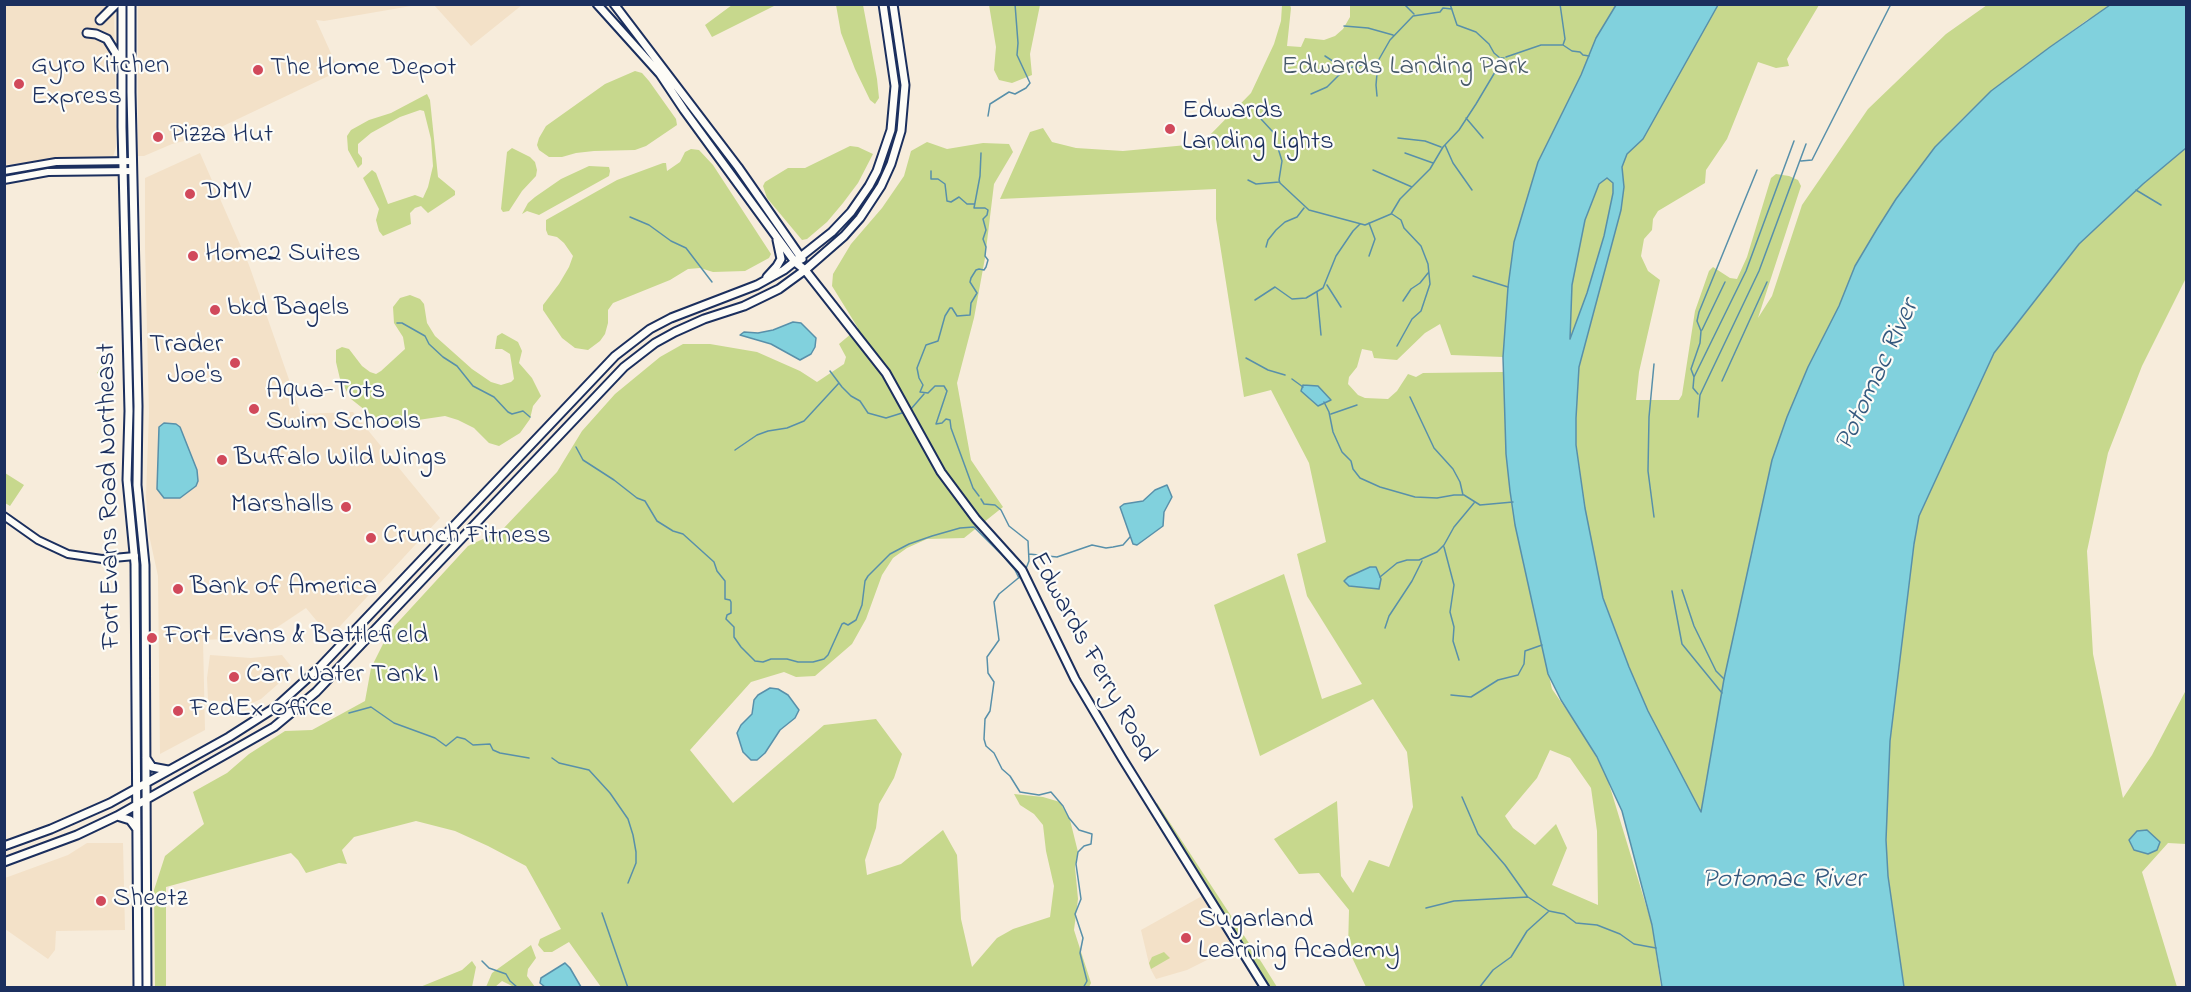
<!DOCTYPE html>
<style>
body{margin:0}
#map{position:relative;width:2191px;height:992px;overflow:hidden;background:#f7ecdb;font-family:"Indie Flower",sans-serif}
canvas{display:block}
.frame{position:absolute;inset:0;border:6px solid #1b2f5e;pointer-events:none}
</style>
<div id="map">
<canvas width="2191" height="992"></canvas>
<div class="frame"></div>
</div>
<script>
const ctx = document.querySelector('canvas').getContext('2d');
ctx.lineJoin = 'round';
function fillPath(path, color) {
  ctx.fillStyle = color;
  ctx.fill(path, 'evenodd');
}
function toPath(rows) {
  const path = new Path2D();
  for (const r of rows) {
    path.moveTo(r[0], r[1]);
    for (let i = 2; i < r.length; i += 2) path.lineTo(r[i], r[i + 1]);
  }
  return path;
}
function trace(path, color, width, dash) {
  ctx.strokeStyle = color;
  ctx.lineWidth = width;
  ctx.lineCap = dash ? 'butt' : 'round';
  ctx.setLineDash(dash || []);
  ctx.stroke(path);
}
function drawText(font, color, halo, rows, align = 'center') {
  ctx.font = font + ' "Indie Flower",sans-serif';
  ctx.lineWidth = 4.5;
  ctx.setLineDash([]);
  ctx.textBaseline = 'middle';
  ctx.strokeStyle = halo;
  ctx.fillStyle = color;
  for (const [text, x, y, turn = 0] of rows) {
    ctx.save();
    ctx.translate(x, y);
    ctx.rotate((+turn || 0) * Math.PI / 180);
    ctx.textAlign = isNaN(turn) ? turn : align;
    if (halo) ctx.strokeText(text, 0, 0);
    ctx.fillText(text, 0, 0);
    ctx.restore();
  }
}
const built = toPath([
 [4,5,114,5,116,147,113,157,37,161,5,165],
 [138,5,138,4,417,5,324,21,316,20,339,71,200,137,172,144,144,156,138,156],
 [434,5,522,5,471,46],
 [200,153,249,265,301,414,353,412,440,518,330,637,306,608,276,628,244,638,203,640,205,730,160,754,158,576,149,535,146,496,149,413,145,247,145,178],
 [210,655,251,658,282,655,294,670,261,699,250,704,208,700,207,678],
 [87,843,123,843,125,930,56,931,55,950,48,959,5,929,5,878,68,855],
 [1202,896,1233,947,1187,970,1156,979,1150,968,1141,930]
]);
const green = toPath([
 [732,5,732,4,776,5,712,37,705,25],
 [836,5,863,5,877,79,879,98,875,104,870,100,855,69,841,33],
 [989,5,1040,5,1030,54,1032,75,1012,83,999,80,994,70,996,47],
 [1282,5,1290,5,1291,8,1287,46,1301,47,1305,38,1324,40,1335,36,1343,29,1350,17,1350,5,1616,5,1596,38,1581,75,1538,162,1511,274,1503,357,1451,355,1440,324,1425,333,1397,360,1374,358,1372,351,1362,349,1357,367,1349,377,1348,384,1358,395,1365,398,1388,399,1397,391,1408,374,1416,377,1423,373,1504,372,1510,491,1523,562,1552,689,1582,732,1606,774,1652,925,1661,987,1366,987,1348,949,1349,910,1319,873,1299,874,1274,839,1337,801,1341,876,1353,893,1369,860,1389,867,1413,807,1407,752,1373,699,1260,756,1214,605,1284,574,1322,699,1362,684,1307,596,1297,554,1326,542,1309,463,1271,390,1244,397,1216,219,1216,189,1000,199,1030,132,1043,128,1052,142,1076,148,1123,151,1187,145,1208,137,1251,93,1274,44,1281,21],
 [1550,750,1570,758,1591,788,1597,831,1598,905,1552,885,1567,848,1556,824,1535,845,1513,828,1505,816,1537,778],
 [1711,5,1819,5,1787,59,1789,66,1776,68,1758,62,1727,139,1706,170,1705,183,1658,211,1653,219,1652,230,1644,239,1641,256,1648,271,1660,280,1639,372,1636,400,1679,400,1682,395,1695,311,1709,271,1713,267,1730,278,1737,279,1747,257,1771,178,1776,174,1789,176,1798,180,1801,186,1758,318,1772,296,1802,205,1868,109,1946,34,1987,5,2117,5,2087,20,2050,47,1991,91,1961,120,1935,147,1855,266,1835,325,1808,369,1772,460,1761,516,1751,553,1725,715,1706,781,1701,812,1647,715,1603,598,1592,548,1574,486,1565,297,1586,168],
 [635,71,642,73,649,81,676,119,677,125,646,146,635,150,594,151,576,153,562,157,549,157,539,150,537,145,539,138,546,126,605,84],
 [427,94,430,100,438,177,455,191,455,195,428,213,421,206,415,208,410,213,411,224,383,236,379,231,376,220,379,209,363,178,372,170,376,173,388,204,415,195,423,198,428,187,433,166,431,139,424,111,420,110,400,117,371,133,358,144,358,153,362,158,362,164,358,168,348,150,347,136,351,130,369,120,391,113],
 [927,142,947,149,983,143,1009,144,1013,152,994,184,985,258,974,318,957,383,971,460,1003,507,964,538,927,539,907,548,893,558,882,575,866,619,852,644,815,676,796,677,784,672,751,682,690,750,733,803,824,725,876,719,902,754,894,778,879,804,876,828,865,860,867,875,901,864,943,830,957,855,961,919,972,967,997,938,1013,929,1050,917,1054,886,1046,851,1043,825,1034,814,1020,805,1014,794,1043,797,1060,802,1070,820,1078,852,1075,867,1078,899,1074,930,1091,983,1089,987,601,987,569,942,552,952,544,952,538,945,540,939,561,929,526,866,488,846,455,831,416,821,354,837,342,850,347,864,339,863,306,873,298,860,291,853,166,887,166,987,155,987,154,890,165,856,204,824,193,792,227,773,249,754,285,731,312,730,365,701,371,668,389,632,468,546,502,530,557,472,582,431,615,394,660,357,683,344,710,344,757,352,800,371,817,382,844,364,846,357,839,344,858,328,832,286,833,274,851,244,882,208,904,176,911,151],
 [850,146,858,147,873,154,858,183,843,203,827,222,807,239,802,240,767,198,763,186,765,182,788,168,805,168],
 [512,148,530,157,535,162,537,170,536,176,522,191,509,211,503,212,501,209,507,152],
 [2186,148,2186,278,2142,366,2108,453,2087,551,2093,654,2123,798,2152,755,2186,690,2186,844,2168,843,2142,872,2177,987,1904,988,1888,876,1886,840,1890,741,1914,544,1919,516,1994,353,2079,244,2143,184],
 [691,149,699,150,713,165,771,254,769,258,745,271,713,272,700,268,688,269,670,280,613,303,608,310,608,323,605,334,600,341,588,350,575,348,562,338,543,310,543,305,559,284,569,267,573,256,564,243,557,237,548,235,546,230,546,220,617,180,663,163,666,163,667,171,680,162,685,152],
 [589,166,609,167,610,171,609,176,539,215,527,211,522,214,528,203,535,197,561,179],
 [410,295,420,299,424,304,427,323,435,336,472,369,491,382,501,385,511,382,514,379,510,354,502,349,495,349,497,336,502,333,518,342,522,351,519,363,532,378,541,396,533,406,530,419,520,433,499,446,489,443,474,428,458,420,445,416,418,420,406,426,398,425,375,418,351,399,340,379,336,362,336,350,342,347,349,349,362,366,370,372,376,374,381,371,405,349,403,337,394,323,393,307,400,298],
 [108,356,115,361,104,378,97,373],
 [5,473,24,485,10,506,5,503],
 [1157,803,1262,963,1277,987,1269,987,1155,805],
 [531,945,536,958,528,969,527,976,535,987,514,987,502,981,495,987,486,987,492,973],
 [1164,952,1170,958,1151,969,1149,963,1152,957],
 [472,961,476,967,472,987,420,987,462,970]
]);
const water = toPath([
 [1616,5,1718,5,1643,139,1627,154,1622,167,1624,187,1621,210,1579,367,1576,418,1576,445,1585,508,1603,598,1629,667,1648,711,1701,812,1724,679,1772,460,1787,417,1808,367,1839,306,1855,266,1877,229,1896,199,1935,147,1991,91,2050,47,2110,5,2186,5,2186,148,2143,184,2079,244,1994,353,1919,516,1914,544,1890,741,1886,840,1888,876,1904,987,1662,987,1652,925,1622,811,1597,757,1561,700,1548,674,1515,525,1510,491,1506,454,1503,357,1508,287,1514,242,1538,162,1581,75,1596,38,1616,5],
 [1607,178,1613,183,1613,193,1604,236,1587,293,1570,339,1572,285,1585,220,1599,184,1607,178],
 [793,322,801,323,816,338,815,347,811,354,800,360,771,344,740,335,744,332,758,333,773,330,793,322],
 [1303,385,1318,386,1331,400,1318,406,1301,391,1303,385],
 [164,423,176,424,180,427,197,470,198,481,196,486,180,498,164,498,157,489,159,427,164,423],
 [1167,485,1172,497,1164,512,1163,526,1137,545,1133,544,1120,507,1124,504,1143,501,1155,490,1167,485],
 [1370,567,1376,567,1381,579,1379,589,1349,586,1344,581,1348,577,1370,567],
 [770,688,778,689,788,695,799,710,795,718,780,730,765,753,757,760,751,760,743,752,737,733,741,725,752,714,754,700,758,695,770,688],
 [2147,830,2160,842,2157,850,2148,854,2134,850,2129,840,2137,831,2147,830],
 [565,963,570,968,581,987,545,987,540,983,541,978,565,963]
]);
const stream = toPath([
 [1404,4,1414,14],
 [1450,4,1457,25,1476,32,1489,44,1494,53,1500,58,1504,58],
 [1560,4,1565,39,1563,45],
 [1344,26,1368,28,1393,35],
 [1325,56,1345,69],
 [1506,57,1541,45,1563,45,1572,51,1580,52,1583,55,1589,56],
 [1311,94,1327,87,1345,69,1378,61,1390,40,1413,16,1433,13,1440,12,1443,8,1452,9],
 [1377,96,1376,85,1378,62],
 [1259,113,1261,119,1273,132,1282,161,1279,180,1280,183,1309,210,1365,225,1391,214,1400,199,1430,169,1443,147,1459,130,1476,104,1501,62],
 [988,116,990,104,1009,92,1015,94,1026,88,1030,83,1017,55,1018,43,1015,4],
 [1466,118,1483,138],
 [1398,138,1425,141,1441,147],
 [1445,145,1453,163,1472,190],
 [1405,153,1433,163],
 [1801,161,1812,160,1891,4],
 [1373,170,1412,187],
 [931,171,931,179,938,179,945,184,947,201,951,202,959,197,967,204,974,204],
 [1248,180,1256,184,1279,182],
 [2136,190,2161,205],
 [2186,213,2186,214],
 [1392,214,1401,220,1404,228,1421,246,1428,264,1430,284,1421,311,1412,319,1397,346],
 [630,217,649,225,671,241,686,248,712,282],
 [1266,247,1268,240,1276,230,1285,222,1297,217,1304,208],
 [1369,256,1375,239,1369,223],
 [1473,276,1508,287],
 [1327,285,1341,307],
 [1317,292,1321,335],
 [1255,300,1275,287,1292,299,1306,298,1323,288,1336,256,1353,231,1360,224],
 [1403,301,1411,289,1420,283,1428,273],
 [397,323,402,323,425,336,429,344,443,357,457,366,473,386,494,397,508,412,512,414,523,411,530,417],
 [1702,330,1725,282],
 [1246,358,1268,370,1285,375],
 [1654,364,1649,417,1648,471,1654,517],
 [830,371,842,387,851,396,860,401,868,413,886,418,902,413],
 [1694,377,1691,369,1700,343,1701,331,1697,321,1699,312,1757,170],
 [1292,379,1303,387],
 [1722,381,1767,282],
 [1698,394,1693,388,1694,377,1746,271,1794,141],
 [1410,397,1434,448,1453,469,1460,482,1463,495],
 [1324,402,1329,412,1333,432,1342,452,1351,461,1353,469,1360,478,1380,487,1415,497,1437,498,1454,495,1464,495,1480,505,1513,502],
 [911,409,924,394],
 [1331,414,1357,405],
 [1698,417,1700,395,1759,271,1806,144],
 [576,447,583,460,614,480,637,498,645,501,657,521,673,531,683,534,714,562,717,571,725,581,725,599,730,600,731,602,731,613,727,615,726,619,734,627,734,637,741,647,755,661,763,662,771,659,787,659,798,662,813,662,824,659,828,655,842,624,844,623,848,625,856,620,862,605,865,581,868,576,890,554,909,544,932,536,960,528,974,527,1004,557,1015,570,1019,578],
 [735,450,757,435,768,431,787,428,804,421,839,383],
 [979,496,973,488,951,428,950,420,946,419,942,423,936,424,947,391,944,386,935,386,928,393,920,392,923,385,919,378,917,368,926,345,938,341,945,316,950,308,952,308,957,316,970,315,971,303,977,293,970,282,971,278,976,270,979,269,984,270,986,267,988,260,985,256,986,247,983,239,986,230,983,219,987,215,988,210,985,208,974,208,980,176,981,153],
 [981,499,984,504,995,505,1001,510,1009,526,1028,541,1029,561,1025,571],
 [1444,547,1454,585,1450,612,1454,627,1453,641,1459,660],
 [1029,554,1057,557,1092,545,1106,548,1113,547,1123,545,1130,537],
 [1022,575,999,594,994,602,999,640,987,657,988,673,994,682,990,711,985,719,984,739,986,746,994,753,1002,769,1010,776,1020,792,1039,795,1051,792,1063,806,1069,818,1079,830,1092,834,1091,844,1084,846,1078,852,1076,864,1081,899,1075,914,1083,938,1080,953,1087,981,1083,988],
 [1380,577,1397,563,1407,560,1419,560,1437,552,1444,545,1454,527,1474,503],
 [1682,590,1694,626,1716,671,1724,679],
 [1672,591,1682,644,1722,693],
 [1385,628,1389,616,1412,581,1422,561],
 [1451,695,1471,697,1498,680,1518,675,1524,664,1525,651,1542,645],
 [349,713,371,707,394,723,435,738,446,746,457,737,465,739,473,745,490,744,493,750,500,753,529,758],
 [552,758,559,763,589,770,610,793,628,819,633,835,636,852,636,863,628,883],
 [1462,797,1478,834,1505,865,1527,896],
 [1426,908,1454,901,1528,897,1549,911,1564,914,1576,923,1597,925,1620,934,1634,944,1656,948],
 [602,913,628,988],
 [482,961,489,968,506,974,510,981,517,987,526,988],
 [1479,988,1493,970,1511,957,1527,931,1548,912]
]);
const tertiary = toPath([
 [4,171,56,162,133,161],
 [4,180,48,172,133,171],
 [4,516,38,540,68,554,102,559,135,556]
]);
const secondary = toPath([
 [122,4,122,127,129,411,127,480,135,564,138,988],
 [131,4,131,92,138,406,137,485,145,565,147,988],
 [597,4,660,74,684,110,795,262,805,270,886,373,941,472,976,519,1022,570,1075,679,1122,758,1265,988],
 [614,4,738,167,802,259],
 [100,20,116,4],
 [87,33,96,34,107,39,120,60],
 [767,277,777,266,781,259,777,240],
 [146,758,152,767,168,770],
 [117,816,130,820,136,828],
 [4,846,51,829,110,803,229,737,276,707,321,666,615,356,650,329,671,318,757,285,784,270,832,232,851,212,869,186,877,171,891,130,895,86,883,4],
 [4,862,77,835,117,816,274,727,316,692,624,367,655,343,675,332,704,319,744,306,779,289,805,270,844,236,860,218,881,186,891,164,901,131,905,85,893,4]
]);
const markers = [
 [258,70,6,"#d1495b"],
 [19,84,6,"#d1495b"],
 [1170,129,6,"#d1495b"],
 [158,137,6,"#d1495b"],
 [190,194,6,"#d1495b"],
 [193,256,6,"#d1495b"],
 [215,310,6,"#d1495b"],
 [235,363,6,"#d1495b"],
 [254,409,6,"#d1495b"],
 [222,460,6,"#d1495b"],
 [346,507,6,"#d1495b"],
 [371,538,6,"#d1495b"],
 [178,589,6,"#d1495b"],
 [152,638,6,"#d1495b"],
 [234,677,6,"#d1495b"],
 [178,711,6,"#d1495b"],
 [101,901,6,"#d1495b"],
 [1186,938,6,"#d1495b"]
];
const poiNames = [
 ["Gyro Kitchen",31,68],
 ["Express",31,99],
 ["The Home Depot",270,70],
 ["Edwards",1182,113],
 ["Landing Lights",1182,144],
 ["Pizza Hut",170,137],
 ["DMV",202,194],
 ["Home2 Suites",205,256],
 ["bkd Bagels",227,310],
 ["Trader",223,347,"right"],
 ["Joe's",223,378,"right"],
 ["Aqua-Tots",266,393],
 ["Swim Schools",266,424],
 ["Buffalo Wild Wings",234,460],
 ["Marshalls",334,507,"right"],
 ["Crunch Fitness",383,538],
 ["Bank of America",190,589],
 ["Fort Evans & Battlefield",164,638],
 ["Carr Water Tank I",246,677],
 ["FedEx Office",190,711],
 ["Sheetz",113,901],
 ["Sugarland",1198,922],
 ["Learning Academy",1198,953]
];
const parkNames = [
 ["Edwards Landing Park",1405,69]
];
const streetNames = [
 ["Fort Evans Road Northeast",111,496,-91],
 ["Edwards Ferry Road",1091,658,61]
];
const waterNames = [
 ["Potomac River",1879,376,-65],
 ["Potomac River",1783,881]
];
fillPath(built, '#f3e1c8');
fillPath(green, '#c7d88d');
fillPath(water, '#81d1dd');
trace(water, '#5890aa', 1.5);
trace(stream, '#5890aa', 1.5);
trace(tertiary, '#1b2f5e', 10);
trace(secondary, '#1b2f5e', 11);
trace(tertiary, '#fdfcf7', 6);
trace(secondary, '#fdfcf7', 7);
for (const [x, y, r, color] of markers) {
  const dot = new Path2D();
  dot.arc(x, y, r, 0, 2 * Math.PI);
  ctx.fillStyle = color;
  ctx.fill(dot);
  trace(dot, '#fdfcf7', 2);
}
drawText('27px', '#1b2f5e', '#fdfcf7', poiNames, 'left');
drawText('27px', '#46596a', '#fdfcf7', parkNames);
drawText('27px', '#1b2f5e', '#fdfcf7', streetNames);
drawText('italic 28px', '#34587e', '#fdfcf7', waterNames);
</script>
